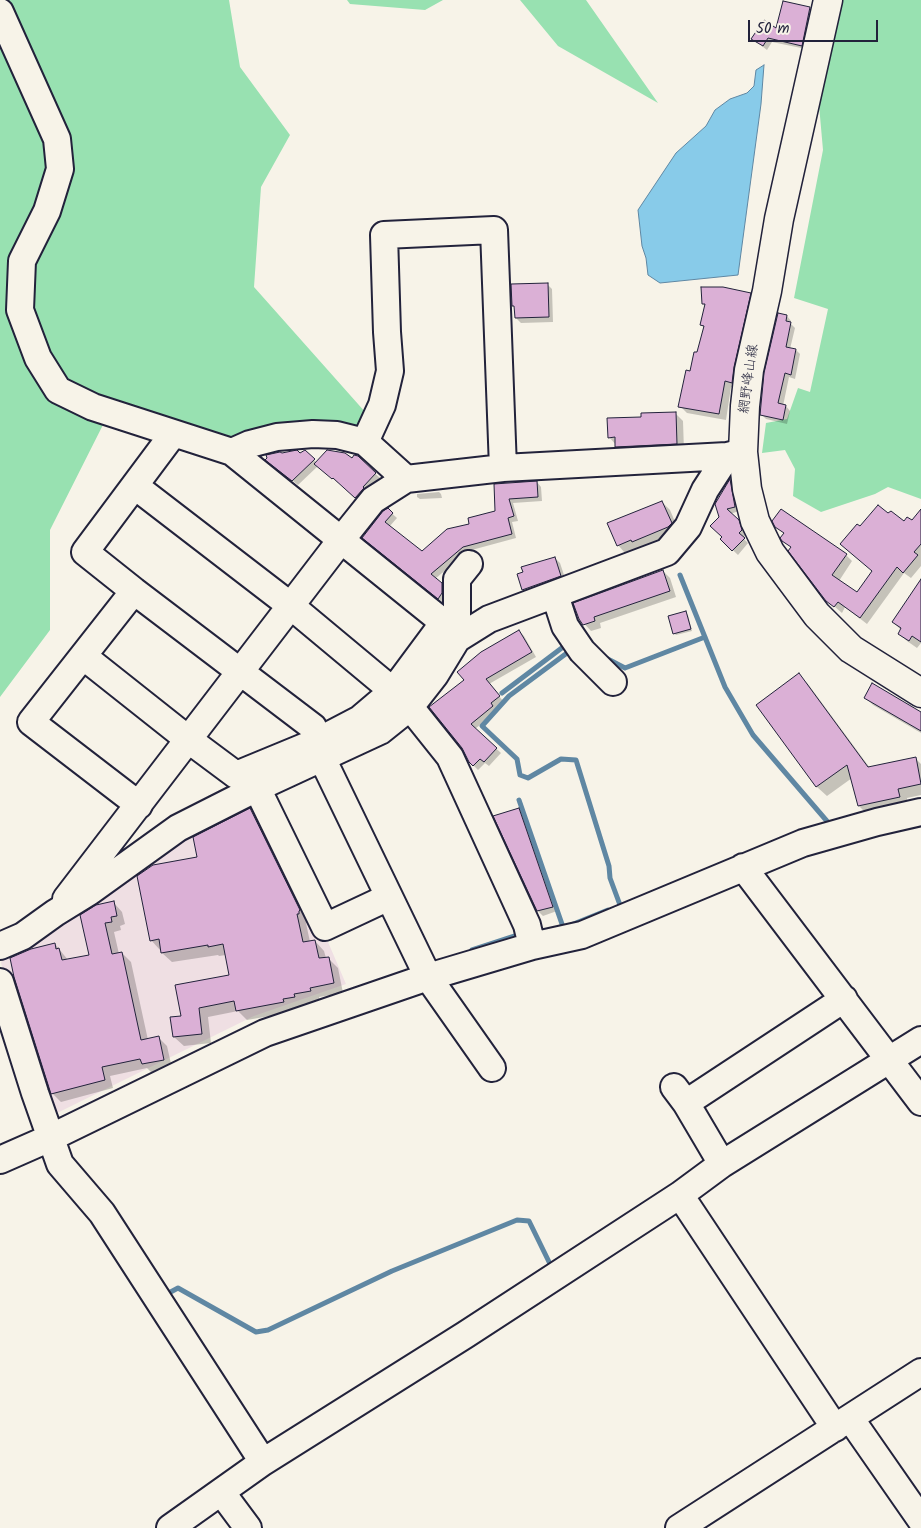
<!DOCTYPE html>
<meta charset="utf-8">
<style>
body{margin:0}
#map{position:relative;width:921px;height:1528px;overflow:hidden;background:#f7f3e8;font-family:Kalam,sans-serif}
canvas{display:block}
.scale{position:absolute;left:748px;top:20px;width:130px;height:22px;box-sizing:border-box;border:2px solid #22223b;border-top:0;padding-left:6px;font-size:15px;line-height:18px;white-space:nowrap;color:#22223b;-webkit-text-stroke:4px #f7f3e8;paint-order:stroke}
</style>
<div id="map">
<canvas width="921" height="1528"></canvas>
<div class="scale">50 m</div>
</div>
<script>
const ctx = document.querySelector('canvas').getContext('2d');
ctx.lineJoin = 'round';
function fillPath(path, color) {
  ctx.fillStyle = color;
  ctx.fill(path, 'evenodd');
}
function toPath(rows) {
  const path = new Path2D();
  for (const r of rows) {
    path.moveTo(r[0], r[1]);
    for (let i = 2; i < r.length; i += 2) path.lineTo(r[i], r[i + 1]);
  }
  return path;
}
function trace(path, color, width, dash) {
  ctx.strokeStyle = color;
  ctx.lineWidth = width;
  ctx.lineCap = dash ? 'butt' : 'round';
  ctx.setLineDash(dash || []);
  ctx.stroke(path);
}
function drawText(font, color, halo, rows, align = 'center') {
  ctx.font = font + ' Kalam,"Klee One",sans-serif';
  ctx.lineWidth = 4;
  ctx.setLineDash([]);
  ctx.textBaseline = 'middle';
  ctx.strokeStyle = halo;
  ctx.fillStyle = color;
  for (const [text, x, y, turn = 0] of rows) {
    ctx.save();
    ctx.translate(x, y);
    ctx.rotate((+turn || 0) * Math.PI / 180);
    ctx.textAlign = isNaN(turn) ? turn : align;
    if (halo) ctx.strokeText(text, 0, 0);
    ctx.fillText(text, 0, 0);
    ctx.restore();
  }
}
const built = toPath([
 [249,797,325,935,346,984,254,1016,49,1117,1,963,4,954]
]);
const green = toPath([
 [0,0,229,0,240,67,290,135,261,187,254,287,366,413,354,433,231,440,114,403,50,530,50,630,0,697],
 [347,0,443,0,425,10,350,4],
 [520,0,586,0,658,103,558,46],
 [842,0,921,0,921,499,888,487,875,494,821,512,793,496,795,469,785,450,762,453,766,423,787,419,798,388,810,392,828,309,794,298,823,150,819,105]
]);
const water = toPath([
 [764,65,761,104,738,275,660,283,648,275,646,258,642,246,638,210,676,153,706,126,715,110,730,99,747,93,754,86,756,70,764,65]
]);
const shadow = toPath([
 [784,2,810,8,814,12,806,49,772,42,767,50,753,39,777,30],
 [547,284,552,289,553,322,521,323,516,318],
 [750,294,757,301,738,389,731,387,726,420,687,413,680,406,698,354,704,327,702,325,706,306,703,304],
 [787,316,791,321,791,324,795,328,790,349,796,350,800,354,795,379,789,377,783,406,786,406,790,411,787,424,766,419,762,415],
 [675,413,683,421,684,451,624,454,609,437,642,418],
 [305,451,317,463,352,460,357,457,380,478,367,492,361,502,338,482,338,483,318,466,298,485,272,464,300,455],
 [730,481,735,485,739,511,730,514,743,527,746,535,743,538,748,543,738,555,721,539,724,537,717,504],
 [537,482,541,487,542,501,513,503,518,521,512,522,516,538,468,551,435,579,446,589,446,598,443,602,368,542,388,510,397,518,389,527,422,552,470,525,497,512,495,485],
 [439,492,441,494,442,498,420,499,417,497,417,494],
 [662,502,670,510,679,531,676,534,641,549,639,547,625,553,618,545],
 [888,515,904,522,912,522,921,515,921,566,911,578,904,573,867,624,845,607,842,613,827,600,792,548,783,540,785,534,776,526,846,555,852,561,839,581,857,593,873,571,860,528],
 [555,558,560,563,566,581,528,594,523,589],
 [663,571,670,578,676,597,600,623,601,628,591,631,580,619],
 [921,594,921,643,917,648,907,641,899,634,901,630,893,622],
 [686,613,688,615,692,631,676,635,674,633],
 [519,631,524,636,536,657,489,684,504,702,495,709,497,711,475,729,501,753,489,766,485,763,478,770,470,762,466,681],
 [799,675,808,684,870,768,915,758,921,764,921,795,907,798,908,806,868,815,859,806,852,778,827,796,817,787,758,705],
 [865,697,921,713,921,733,873,705],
 [518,809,523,814,557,911,543,916,538,911,495,816],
 [250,810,260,819,307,920,308,923,306,923,310,942,315,941,324,951,326,958,328,958,338,968,343,993,319,997,320,1001,303,1004,304,1006,292,1009,293,1012,247,1020,238,1011,208,1017,211,1043,184,1046,174,1037,183,1017,231,976,226,955,219,956,218,955,172,962,162,953,162,949,160,950,151,940,198,858],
 [114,903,122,912,125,924,120,926,121,930,114,932,119,954,122,953,131,962,148,1040,158,1037,167,1046,172,1068,152,1073,147,1068,110,1076,113,1088,61,1102,52,1093,55,944,68,960,90,956]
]);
const stream = toPath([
 [680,575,725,687,753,735,832,827],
 [571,650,509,696,482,726,517,759,520,775,528,778,561,759,576,760,609,866,610,878,620,905],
 [604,657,625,668,705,637],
 [502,693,567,644],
 [519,800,563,927],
 [571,925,608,910],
 [472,950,521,934],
 [165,1295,178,1288,256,1332,268,1330,392,1271,517,1220,529,1221,552,1268]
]);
const building = toPath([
 [783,1,810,7,802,46,768,38,763,46,751,39,764,20,776,28,783,1],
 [548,283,549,317,515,318,514,306,512,306,511,284,548,283],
 [701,287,723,287,751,293,734,367,732,383,725,381,719,414,678,407,686,370,690,371,694,352,697,352,704,326,700,325,705,304,702,304,701,287],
 [778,313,787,315,786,321,791,322,786,347,796,349,791,375,785,373,778,403,786,405,783,420,760,415,764,373,778,313],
 [676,412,677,444,615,447,615,437,608,438,607,418,641,417,641,413,676,412],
 [297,450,300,453,305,450,315,459,292,481,265,460,267,458,266,455,280,452,282,453,297,450],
 [327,450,345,453,352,458,354,455,358,456,376,473,363,487,364,488,355,498,333,478,332,479,314,464,327,450],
 [730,479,735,507,727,509,739,520,742,530,739,533,745,538,732,551,720,539,722,537,710,526,719,517,715,504,730,479],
 [537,481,538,497,509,499,514,516,508,518,512,534,463,547,431,574,442,583,442,593,438,599,362,538,383,511,388,508,393,513,385,522,422,551,447,529,469,524,468,518,495,511,494,484,537,481],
 [662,501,672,523,668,527,632,542,631,540,617,546,607,523,662,501],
 [878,505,888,513,891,511,904,521,907,517,912,520,921,509,921,544,914,552,918,555,903,573,897,567,860,618,838,602,834,607,826,601,788,551,791,547,782,541,780,538,784,533,775,527,772,521,781,509,847,554,832,575,857,592,872,571,840,544,857,524,860,526,878,505],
 [555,557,561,576,522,590,517,574,523,572,521,567,555,557],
 [663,570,670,591,594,617,595,621,583,625,579,619,573,603,663,570],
 [921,579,921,642,912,636,909,641,898,634,901,628,892,622,921,579],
 [686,611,691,629,673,634,668,616,686,611],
 [519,630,532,652,486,679,500,696,491,703,493,706,471,724,497,748,484,762,480,759,473,766,469,762,462,748,429,707,464,680,457,672,481,652,519,630],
 [799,673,868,767,916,757,921,784,898,789,900,797,858,806,847,765,816,787,756,705,799,673],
 [872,683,921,712,921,731,864,698,872,683],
 [250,808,300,910,299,911,299,914,297,914,303,942,315,940,319,958,329,957,334,983,310,988,311,991,294,994,295,997,283,999,284,1002,236,1011,234,1001,199,1008,202,1034,173,1037,170,1017,181,1016,175,985,229,975,223,944,208,947,208,945,161,953,159,939,150,941,137,876,153,865,197,857,193,837,250,808],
 [519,808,553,907,537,911,493,816,519,808],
 [114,901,117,916,111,917,112,922,105,923,112,954,122,952,141,1040,159,1036,164,1060,142,1064,140,1059,102,1067,105,1080,51,1094,14,977,10,958,31,949,55,943,56,949,59,948,62,960,89,955,80,915,96,905,114,901]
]);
const minor = toPath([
 [0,12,57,139,60,169,47,211,22,261,20,310,38,358,58,390,93,407,232,452,438,618,439,629,393,691,360,719,316,742,236,775,189,740,83,656],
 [173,434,85,552,134,591,313,727,316,742],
 [232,452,250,444,277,437,313,434,337,435,365,442],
 [406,479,365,442,382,405,390,371,387,332,384,235,494,230,503,468],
 [135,486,291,606,393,691],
 [134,591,31,722,139,805],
 [555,595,565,626,582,651,613,682],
 [457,639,457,579,469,564],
 [410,707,450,757,527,925,532,946],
 [322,758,428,977,492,1068],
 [257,788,325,927,389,897],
 [743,867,921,1102],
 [66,899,341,540,373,500,406,479,503,468,727,456,739,453],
 [0,946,23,936,55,913,89,892,178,828,257,788,380,731,410,707,435,675,457,639,489,619,667,552,688,527,705,490,727,456],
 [0,982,35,1093,60,1164,102,1213,263,1462],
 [674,1087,686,1103,722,1164],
 [686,1103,844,999],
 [0,1160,50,1138,265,1033,428,977,532,946,582,935,803,843,877,822,921,812],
 [680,1195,835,1428],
 [850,1418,921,1520],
 [222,1493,248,1528],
 [170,1528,263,1462,465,1335,680,1195,722,1164,921,1040],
 [679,1528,921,1372]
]);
const major = toPath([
 [828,0,779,219,767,291,749,370,745,406,743,452,747,489,755,521,770,552,817,615,851,649,921,693]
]);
const streetNames = [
 ["網野峰山線",750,379,-82]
];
fillPath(built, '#efdfe3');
fillPath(green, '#98e1b1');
fillPath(water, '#88cbe9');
trace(water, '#5f87a3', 1);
fillPath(shadow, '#0003');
trace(stream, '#5f87a3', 5);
fillPath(building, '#dbb0d6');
trace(building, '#22223b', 1);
trace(minor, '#22223b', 30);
trace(major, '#22223b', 31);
trace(minor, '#f7f3e8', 26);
trace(major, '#f7f3e8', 28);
drawText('14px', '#22223b', '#f7f3e8', streetNames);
</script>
